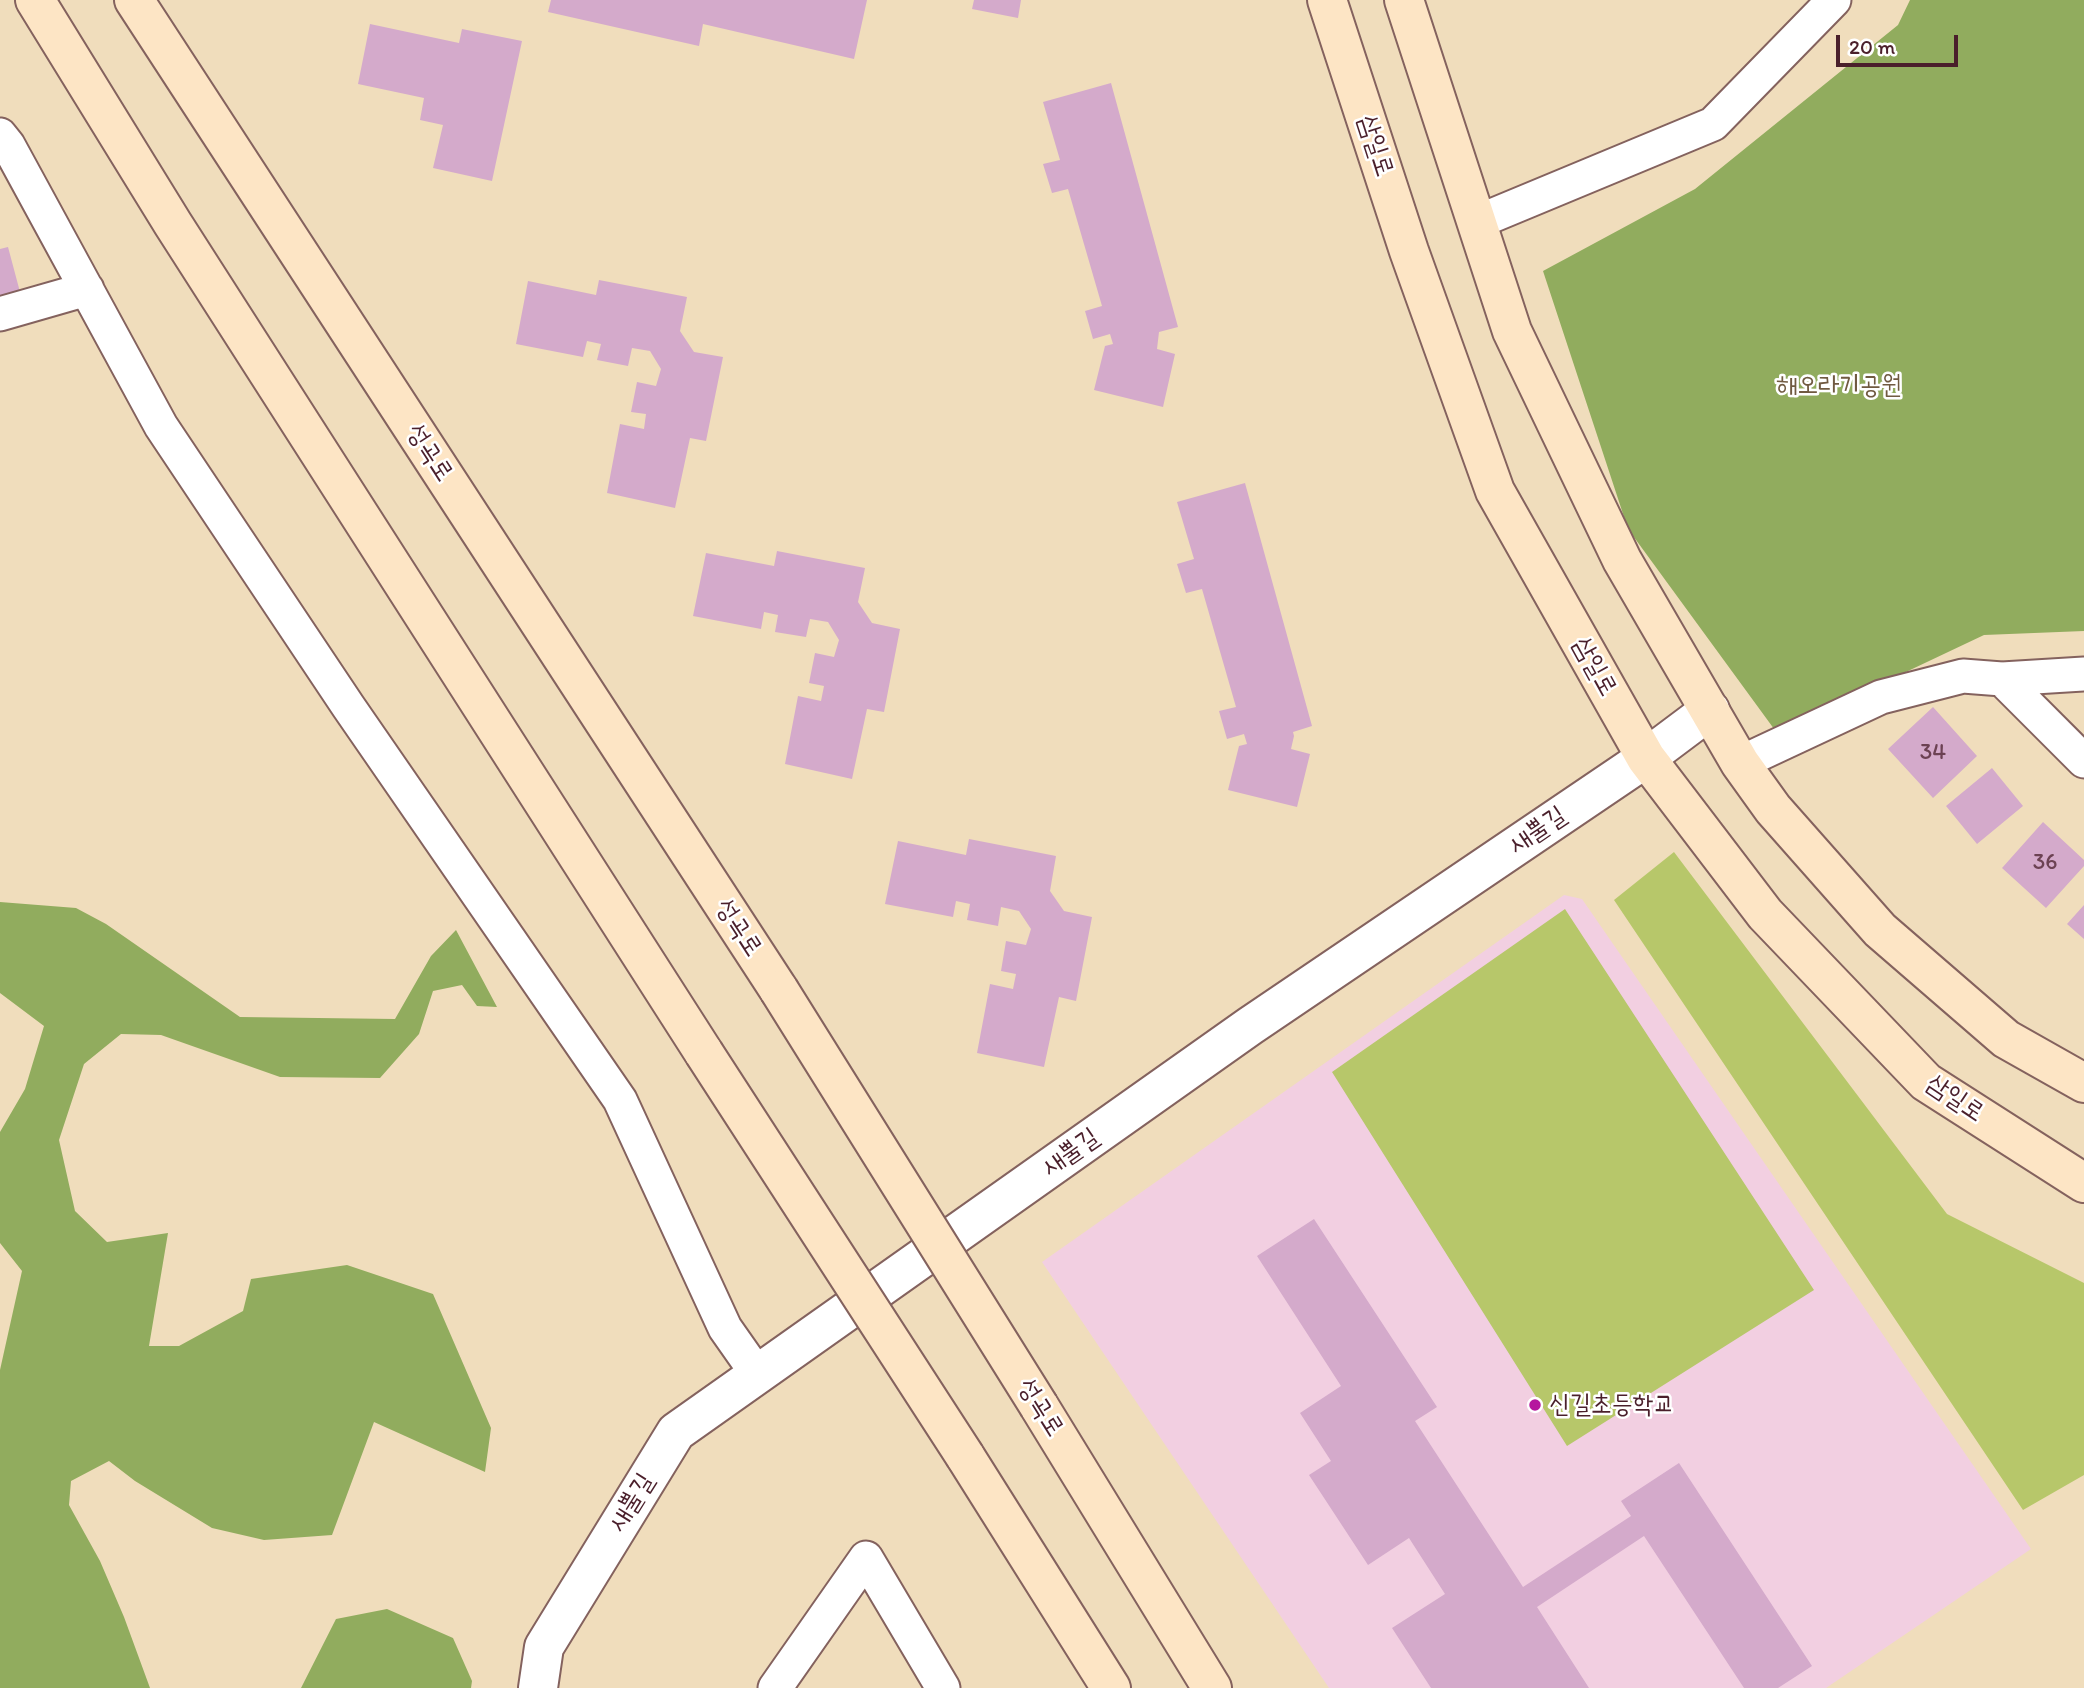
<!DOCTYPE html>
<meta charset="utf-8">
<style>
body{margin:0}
#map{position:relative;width:2084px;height:1688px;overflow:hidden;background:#f0ddbc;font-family:Itim,sans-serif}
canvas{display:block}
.scale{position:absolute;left:1836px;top:35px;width:122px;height:32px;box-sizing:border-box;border:4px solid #4a1f2b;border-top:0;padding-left:9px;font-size:21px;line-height:24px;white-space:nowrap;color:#4a1f2b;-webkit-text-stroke:5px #fff;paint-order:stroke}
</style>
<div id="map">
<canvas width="2084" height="1688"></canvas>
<div class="scale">20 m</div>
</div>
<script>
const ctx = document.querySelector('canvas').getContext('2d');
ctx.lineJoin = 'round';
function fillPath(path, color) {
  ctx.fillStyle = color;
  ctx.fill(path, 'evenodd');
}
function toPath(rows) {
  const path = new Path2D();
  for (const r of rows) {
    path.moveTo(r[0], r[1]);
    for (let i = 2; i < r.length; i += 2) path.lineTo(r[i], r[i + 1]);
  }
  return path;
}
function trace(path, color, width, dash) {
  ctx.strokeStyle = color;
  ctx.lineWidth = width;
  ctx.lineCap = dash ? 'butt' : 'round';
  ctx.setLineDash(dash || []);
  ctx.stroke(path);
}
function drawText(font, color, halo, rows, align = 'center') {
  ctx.font = font + ' Itim,"Poor Story",sans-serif';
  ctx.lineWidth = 5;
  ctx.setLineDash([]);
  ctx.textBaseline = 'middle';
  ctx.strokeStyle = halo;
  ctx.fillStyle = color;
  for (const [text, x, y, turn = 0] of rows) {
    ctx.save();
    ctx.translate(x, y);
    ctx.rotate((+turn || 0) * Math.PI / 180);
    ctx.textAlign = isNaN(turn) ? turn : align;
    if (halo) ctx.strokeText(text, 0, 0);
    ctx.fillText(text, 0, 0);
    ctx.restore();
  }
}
const built = toPath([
 [1564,895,1582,899,2031,1549,1826,1688,1329,1688,1042,1262]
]);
const green = toPath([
 [1674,852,1947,1214,2084,1283,2084,1475,2023,1510,1614,900],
 [1565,909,1814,1290,1567,1446,1332,1072]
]);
const forest = toPath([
 [1910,0,2084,0,2084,631,1984,635,1777,733,1628,529,1543,271,1695,189,1898,25],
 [0,902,76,908,106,924,240,1017,395,1019,431,956,456,930,497,1007,477,1006,462,985,433,991,419,1034,380,1078,280,1077,161,1035,121,1034,84,1064,59,1140,75,1211,107,1242,168,1233,149,1346,179,1346,243,1311,251,1279,347,1265,433,1294,491,1428,485,1472,374,1422,332,1535,264,1540,212,1528,135,1481,109,1461,71,1481,69,1505,100,1561,124,1617,150,1688,0,1688,0,1370,22,1271,0,1243,0,1132,25,1089,44,1026,0,993],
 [387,1609,453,1638,472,1681,471,1688,301,1688,336,1619]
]);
const building = toPath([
 [551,0,867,0,854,59,703,24,699,46,548,12],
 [974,0,1021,0,1018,18,972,9],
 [370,24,459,43,462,29,522,41,492,181,433,168,443,125,420,120,424,98,358,84],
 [1111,83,1178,327,1159,332,1157,349,1175,354,1163,407,1094,390,1105,346,1113,344,1110,334,1093,339,1085,311,1102,306,1068,189,1052,193,1043,164,1060,160,1043,102],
 [8,247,20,292,0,298,0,249],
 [599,280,687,297,680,331,694,352,723,357,706,441,690,438,675,508,607,493,620,424,644,429,646,414,631,412,637,382,656,386,661,369,650,351,632,348,628,366,597,360,601,344,587,341,583,357,516,344,528,281,596,295],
 [1245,483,1312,726,1293,732,1294,736,1291,749,1310,754,1297,807,1228,790,1239,746,1247,744,1244,734,1227,739,1219,711,1236,707,1202,589,1186,593,1177,564,1194,559,1177,502],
 [777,551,865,568,858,602,872,623,900,629,884,712,867,709,852,779,785,764,798,696,821,701,824,686,809,683,815,653,834,657,839,640,828,622,810,619,806,637,775,632,778,615,764,612,761,629,693,616,706,553,774,566],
 [1933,707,1977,756,1933,798,1888,749],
 [1992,768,2023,806,1977,844,1946,806],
 [2043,822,2084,860,2084,866,2046,908,2002,868],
 [969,839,1056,856,1050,891,1064,911,1092,917,1076,1001,1059,997,1044,1067,977,1053,990,984,1013,989,1016,974,1001,971,1006,941,1026,945,1031,929,1019,911,1001,907,998,926,967,920,970,904,956,901,953,917,885,904,898,841,966,855],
 [2084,905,2084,939,2067,924],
 [1314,1219,1437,1407,1415,1421,1523,1587,1631,1516,1621,1501,1679,1463,1812,1666,1778,1688,1744,1688,1644,1536,1537,1607,1589,1688,1431,1688,1392,1628,1445,1594,1409,1538,1368,1565,1309,1475,1331,1461,1300,1413,1341,1386,1257,1256]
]);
const minor = toPath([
 [0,135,8,145,161,426,348,706,620,1100,725,1328,758,1375],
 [1477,222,1713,124,1834,0],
 [0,314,87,289],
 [2002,679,2084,761],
 [1740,763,1881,697,1963,676,2002,679,2084,674],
 [775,1688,866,1558,943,1688]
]);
const tertiary = toPath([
 [538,1688,544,1647,676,1432,1250,1026,1646,758,1710,710]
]);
const secondary = toPath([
 [35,0,173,224,704,1053],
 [134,0,779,990],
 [1327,0,1409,251,1495,491,1646,758,1765,914,1926,1082,2084,1183],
 [1404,0,1512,331,1622,560,1740,763,1773,809,1880,930,2006,1039,2084,1083],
 [1039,1406,1212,1688],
 [965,1456,1111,1688]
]);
const secondaryBridge = toPath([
 [779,990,1039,1406],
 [704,1053,965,1456]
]);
const markers = [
 [1535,1405,7,"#b5179e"]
];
const numberNames = [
 ["34",1933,753],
 ["36",2045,863]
];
const streetNames = [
 ["삼일로",1375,146,72],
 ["성곡로",429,453,57],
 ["삼일로",1594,667,61],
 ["새뿔길",1538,831,-34],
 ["성곡로",738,928,57],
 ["삼일로",1955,1099,34],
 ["새뿔길",1071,1153,-35],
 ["성곡로",1040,1408,58],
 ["새뿔길",632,1503,-58]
];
const parkNames = [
 ["해오라기공원",1839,386]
];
const poiNames = [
 ["신길초등학교",1549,1405]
];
fillPath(built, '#f2cfe1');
fillPath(green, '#b7c76a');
fillPath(forest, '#91ac5e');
fillPath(building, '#d4aacb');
trace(minor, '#84625e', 37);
trace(tertiary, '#84625e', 42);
trace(secondary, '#84625e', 42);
trace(minor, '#fff', 33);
trace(tertiary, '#fff', 38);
trace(secondary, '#fde5c5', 38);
trace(secondaryBridge, '#84625e', 42, []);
trace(secondaryBridge, '#fde5c5', 38);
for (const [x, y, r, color] of markers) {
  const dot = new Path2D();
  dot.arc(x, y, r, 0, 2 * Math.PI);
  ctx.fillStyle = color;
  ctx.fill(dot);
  trace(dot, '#fff', 2.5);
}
drawText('23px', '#6c4253', null, numberNames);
drawText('26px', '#4a1f2b', '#fff', streetNames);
drawText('26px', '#705a41', '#fff', parkNames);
drawText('26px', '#4a1f2b', '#fff', poiNames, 'left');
</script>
